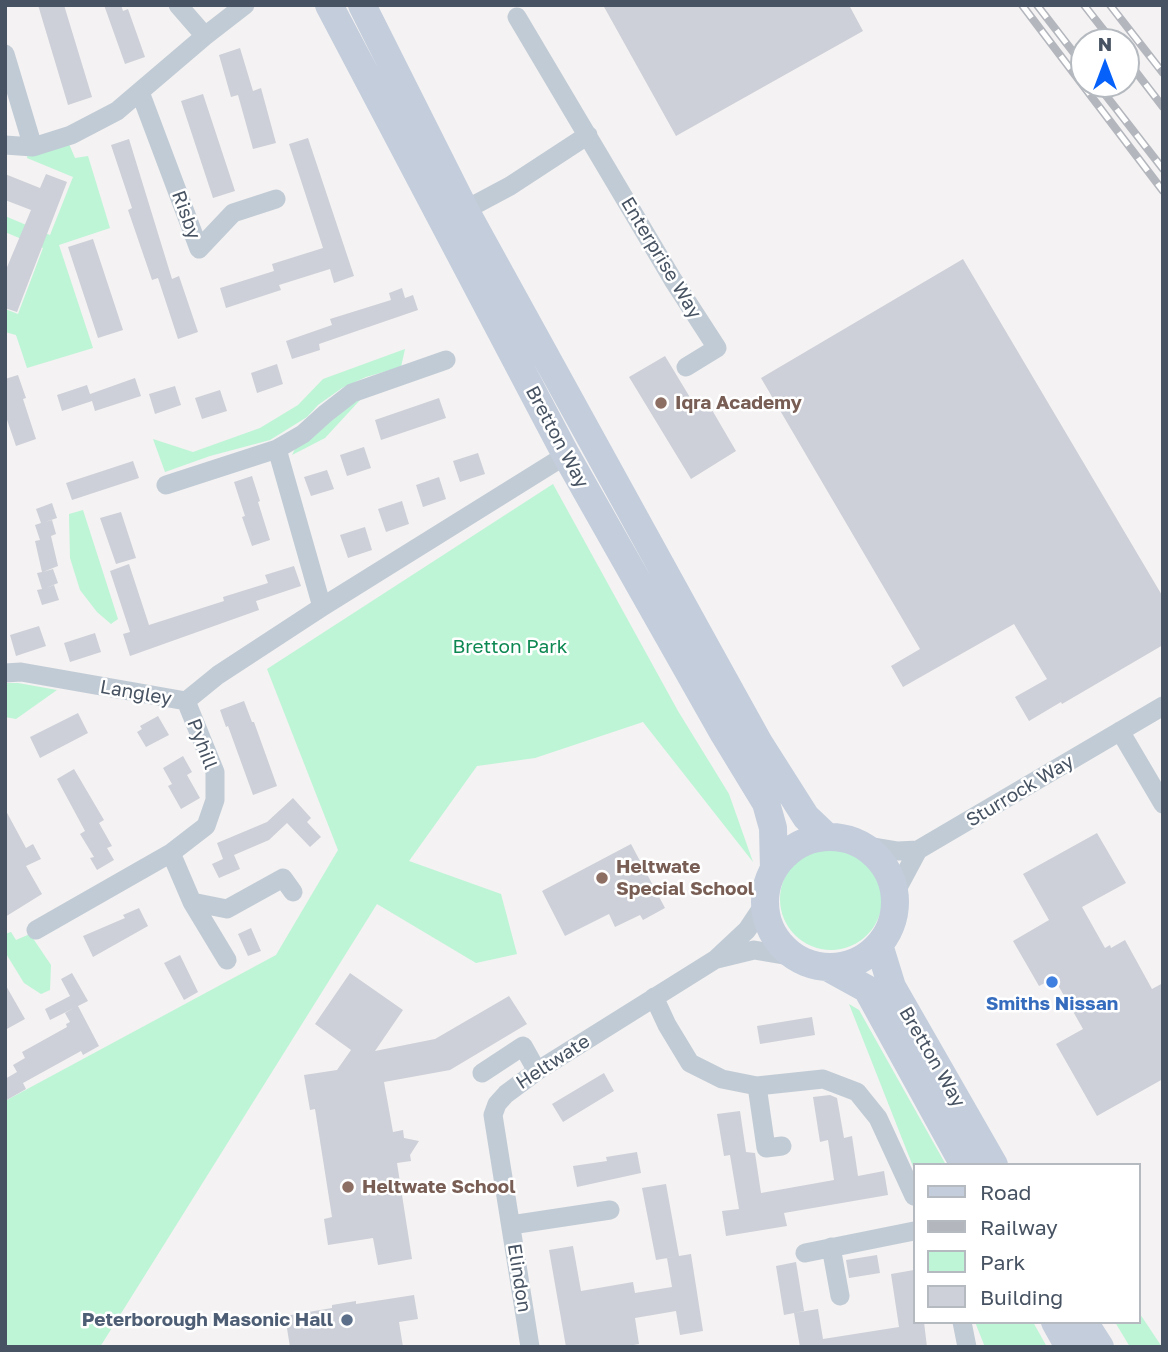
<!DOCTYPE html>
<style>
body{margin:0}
#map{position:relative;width:1168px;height:1352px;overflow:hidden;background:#f4f2f2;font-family:"Golos Text",sans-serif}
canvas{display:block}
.frame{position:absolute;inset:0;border:7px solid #475362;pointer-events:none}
.legend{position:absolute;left:913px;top:1163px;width:228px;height:161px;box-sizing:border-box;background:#fff;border:2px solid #b5bac0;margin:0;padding:9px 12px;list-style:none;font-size:21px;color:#475362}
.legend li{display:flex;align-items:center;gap:14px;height:35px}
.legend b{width:35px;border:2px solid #b5bac0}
.north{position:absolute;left:1070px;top:28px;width:70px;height:70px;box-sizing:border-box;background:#fff;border:2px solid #b5bac0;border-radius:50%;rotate:0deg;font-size:19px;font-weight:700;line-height:28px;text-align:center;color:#475362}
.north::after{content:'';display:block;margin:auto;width:24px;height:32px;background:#0661fa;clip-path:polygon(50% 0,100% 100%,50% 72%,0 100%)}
</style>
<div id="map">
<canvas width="1168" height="1352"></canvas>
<div class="frame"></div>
<ul class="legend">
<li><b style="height:9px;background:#c3cddc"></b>Road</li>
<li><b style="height:9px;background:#b3b6bd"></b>Railway</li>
<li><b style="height:19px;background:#bdf5d6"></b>Park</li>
<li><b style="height:19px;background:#cdd0d8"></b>Building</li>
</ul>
<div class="north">N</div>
</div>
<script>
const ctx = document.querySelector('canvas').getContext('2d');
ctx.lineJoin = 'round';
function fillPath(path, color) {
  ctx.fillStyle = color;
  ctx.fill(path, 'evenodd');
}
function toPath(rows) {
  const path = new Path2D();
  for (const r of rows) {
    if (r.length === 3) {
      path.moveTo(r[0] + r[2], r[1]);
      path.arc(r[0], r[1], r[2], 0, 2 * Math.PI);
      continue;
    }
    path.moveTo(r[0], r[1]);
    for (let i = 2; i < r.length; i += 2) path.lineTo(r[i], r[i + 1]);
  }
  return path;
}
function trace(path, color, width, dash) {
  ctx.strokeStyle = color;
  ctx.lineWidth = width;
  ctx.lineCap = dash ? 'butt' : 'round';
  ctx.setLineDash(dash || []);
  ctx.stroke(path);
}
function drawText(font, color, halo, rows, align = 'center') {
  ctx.font = font + ' "Golos Text",sans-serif';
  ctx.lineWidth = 5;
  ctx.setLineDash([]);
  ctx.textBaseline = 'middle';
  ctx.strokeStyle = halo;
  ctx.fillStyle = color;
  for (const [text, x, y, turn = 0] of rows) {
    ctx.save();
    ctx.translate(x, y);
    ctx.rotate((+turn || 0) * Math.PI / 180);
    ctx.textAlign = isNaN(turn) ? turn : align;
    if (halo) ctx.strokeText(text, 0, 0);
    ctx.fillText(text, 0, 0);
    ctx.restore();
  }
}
const green = toPath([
 [69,144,75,158,88,156,110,228,59,245,93,348,27,368,16,335,5,332,5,309,18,314,43,248,5,232,5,216,50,235,73,177,27,158,28,153],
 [405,349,401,367,366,377,342,388,318,405,307,417,270,440,210,456,165,472,153,439,193,452,260,428,298,405,323,379],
 [361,399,325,438,292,455,295,449,336,411],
 [553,484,678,711,729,794,753,862,643,722,535,758,477,766,409,861,501,894,517,954,476,963,377,904,100,1347,5,1347,5,1101,276,955,338,850,267,669],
 [83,510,118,619,111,624,97,612,80,590,70,558,69,514],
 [5,683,18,683,57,690,16,719,5,717],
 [831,899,51],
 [11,932,16,940,30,934,51,965,50,990,41,994,24,983,5,952,5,934],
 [849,1004,859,1010,946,1165,914,1165,914,1169],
 [1138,1311,1162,1347,1130,1347,1115,1322,1138,1322],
 [975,1322,1033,1322,1047,1347,985,1347]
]);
const building = toPath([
 [38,5,64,5,92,97,68,105],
 [104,5,121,5,123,11,128,9,145,57,125,64],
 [603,5,849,5,863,31,676,136],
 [240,48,253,91,261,88,276,143,253,149,238,95,231,97,219,55],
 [203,94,235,191,213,198,181,101],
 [308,138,354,276,334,283,330,269,279,285,281,290,226,308,220,288,274,271,272,264,323,248,289,144],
 [129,139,172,279,179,276,198,332,178,339,158,278,152,280,128,210,132,208,111,145],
 [5,174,40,188,46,174,67,182,17,312,5,308,5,272,31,210,5,200],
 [93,239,123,330,98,338,68,247],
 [963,259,1163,597,1163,645,1062,704,1061,702,1029,721,1015,697,1047,679,1014,624,903,687,891,666,920,649,761,378],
 [402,288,405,298,413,295,418,310,319,344,320,350,292,359,286,341,332,325,330,319,391,300,389,293],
 [665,356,694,404,705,398,736,451,691,479,629,377],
 [277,364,283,384,257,393,251,373],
 [18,375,26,398,23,399,36,439,16,446,5,414,5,379],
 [135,378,141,396,95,411,92,401,62,411,57,395,87,385,90,394],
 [175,386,181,405,155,414,149,394],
 [220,390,227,411,202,419,195,398],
 [439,398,446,418,381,440,375,420],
 [364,447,371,468,347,476,340,455],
 [478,453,485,474,460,482,453,461],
 [133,461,139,478,72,500,66,483],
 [327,470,334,489,311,496,304,477],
 [252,476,260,501,258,502,270,540,252,546,242,517,245,516,234,482],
 [439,477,446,499,423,507,416,485],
 [402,501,409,524,386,532,378,509],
 [52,503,57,518,45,522,52,520,56,534,51,536,58,566,43,572,53,569,58,583,46,588,54,585,59,600,42,605,37,590,42,589,37,573,42,572,35,541,40,540,35,525,41,523,36,509],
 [121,512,136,558,116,564,100,518],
 [365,527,372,550,348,558,340,535],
 [129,564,149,625,224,601,223,597,268,583,265,575,294,566,301,586,256,601,259,610,130,656,123,634,130,632,110,571],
 [39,626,46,646,16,656,10,635],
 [95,633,101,652,70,662,64,643],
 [244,701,252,722,254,722,277,786,253,795,228,726,226,727,220,710],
 [78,713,88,733,40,758,30,737],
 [158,716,169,735,146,747,137,732,142,729,140,726],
 [183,756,192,772,187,775,200,798,181,809,168,786,172,784,163,768],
 [74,769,104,820,99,823,112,846,107,848,114,860,97,870,90,858,94,857,80,834,85,831,57,779],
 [293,798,311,818,307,822,321,837,310,847,287,823,269,840,234,855,240,869,219,878,212,864,223,859,217,843,267,822],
 [5,809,26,848,33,844,41,859,26,866,42,894,5,917],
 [1097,833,1126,883,1082,907,1105,948,1110,945,1111,948,1125,940,1152,989,1163,983,1163,1079,1097,1116,1056,1044,1083,1029,1054,978,1039,986,1013,941,1049,920,1023,874],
 [631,844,665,908,643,920,640,915,615,927,609,914,565,936,542,891],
 [139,908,148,926,93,957,83,936,125,918,123,915],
 [251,928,261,951,248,956,238,934],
 [180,955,198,992,184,1000,164,963],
 [72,973,88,1001,78,1006,99,1046,83,1055,81,1051,23,1083,26,1089,5,1101,5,1079,17,1072,13,1065,25,1058,22,1052,67,1027,66,1024,70,1022,65,1013,74,1008,50,1020,45,1009,70,996,61,979],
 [350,973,403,1010,375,1051,435,1039,509,996,527,1024,450,1070,384,1082,393,1132,403,1130,404,1138,419,1141,410,1155,411,1161,397,1163,412,1259,378,1265,373,1238,328,1245,324,1219,332,1217,315,1109,310,1110,304,1075,337,1070,351,1050,315,1024],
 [5,984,25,1019,5,1030],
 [812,1017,815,1035,760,1044,757,1026],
 [604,1073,614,1091,563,1122,552,1104],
 [830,1095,837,1098,844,1138,852,1136,858,1176,884,1171,888,1195,784,1213,787,1226,726,1236,722,1211,739,1209,730,1155,724,1156,717,1114,740,1111,746,1152,755,1153,761,1193,834,1180,828,1140,820,1142,813,1097],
 [637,1152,641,1173,577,1187,573,1166,607,1161,606,1157],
 [666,1184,679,1256,656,1260,642,1188],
 [573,1246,581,1291,633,1282,635,1293,672,1287,667,1258,691,1254,703,1331,680,1335,676,1311,635,1318,639,1344,623,1347,566,1347,549,1250],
 [877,1255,880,1273,849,1278,846,1260],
 [796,1262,804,1311,784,1315,776,1266],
 [914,1270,914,1322,924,1322,927,1347,800,1347,794,1313,818,1309,823,1339,899,1327,891,1274],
 [414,1295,418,1319,399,1322,403,1347,290,1347,285,1316,332,1308,332,1305,356,1301,356,1304]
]);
const street = toPath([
 [178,5,205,36],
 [517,17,673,280,717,348,686,367],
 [5,54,33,147],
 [140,92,199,249,233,213,276,199],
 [5,145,33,147,71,135,117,111,205,36,245,5],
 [465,210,510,186,588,135],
 [277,449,322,607],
 [166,485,277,449,303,434,325,414,352,393,446,360],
 [5,673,21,672,186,701,218,675,322,607,566,455],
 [1120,731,1163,804],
 [862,845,898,851,918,850,1163,706],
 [171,853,192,902,227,960],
 [895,893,918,850],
 [192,902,227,909,283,878,293,892],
 [36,930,171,853,206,826,215,800,215,772,186,701],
 [717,959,754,950,795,957],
 [654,997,667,1025,690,1063,722,1079,757,1086,823,1079,857,1092,878,1118,914,1196],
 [482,1073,523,1046,537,1071],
 [757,1086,766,1148,782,1146],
 [511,1225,610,1210],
 [831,1247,840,1296],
 [805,1253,914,1231],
 [962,1322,967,1347],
 [530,1347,493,1115,497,1104,506,1094,537,1071,716,959,747,930,765,903]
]);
const secondary = toPath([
 [329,5,566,455,724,734,766,803,773,828,774,869],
 [362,5,465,210,708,651,759,743,806,817,825,835],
 [830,902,65],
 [879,945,892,987,994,1165],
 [827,967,867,989,964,1165],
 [1055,1322,1069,1347],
 [1084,1322,1100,1347]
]);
const rail = toPath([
 [1022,5,1163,191],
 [1037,5,1084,66],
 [1084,5,1113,42],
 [1110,5,1163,73],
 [1126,59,1163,107],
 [1097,84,1163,169]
]);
const markers = [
 [661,403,7,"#8d6e63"],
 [602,878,7,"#8d6e63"],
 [1052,982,7,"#3f7fe0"],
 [348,1187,7,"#8d6e63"],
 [347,1320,7,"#5c6f8a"]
];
const streetNames = [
 ["Risby",186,215,70],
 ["Enterprise Way",661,258,59],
 ["Bretton Way",557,437,62],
 ["Langley",136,693,10],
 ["Pyhill",202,744,69],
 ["Sturrock Way",1020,791,-31],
 ["Bretton Way",932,1057,60],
 ["Heltwate",553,1062,-33],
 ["Elindon",519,1278,81]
];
const educationNames = [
 ["Iqra Academy",675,403],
 ["Heltwate",616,867],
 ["Special School",616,889],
 ["Heltwate School",362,1187]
];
const parkNames = [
 ["Bretton Park",510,647]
];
const shopNames = [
 ["Smiths Nissan",1052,1004]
];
const serviceNames = [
 ["Peterborough Masonic Hall",333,1320]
];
fillPath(green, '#bdf5d6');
fillPath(building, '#cdd0d8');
trace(street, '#c1cbd5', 19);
trace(secondary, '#c3cddc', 28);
trace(rail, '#b3b6bd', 8);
trace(rail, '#fff', 5, [16]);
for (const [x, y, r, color] of markers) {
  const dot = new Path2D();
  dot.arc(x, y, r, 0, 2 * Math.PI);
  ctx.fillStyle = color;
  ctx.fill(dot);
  trace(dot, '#fff', 2.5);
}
drawText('19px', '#475362', '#fff', streetNames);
drawText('bold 19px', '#785e54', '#fff', educationNames, 'left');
drawText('19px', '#0d8852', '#fff', parkNames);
drawText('bold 19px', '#366cbe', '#fff', shopNames);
drawText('bold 19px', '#4e5e75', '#fff', serviceNames, 'right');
</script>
